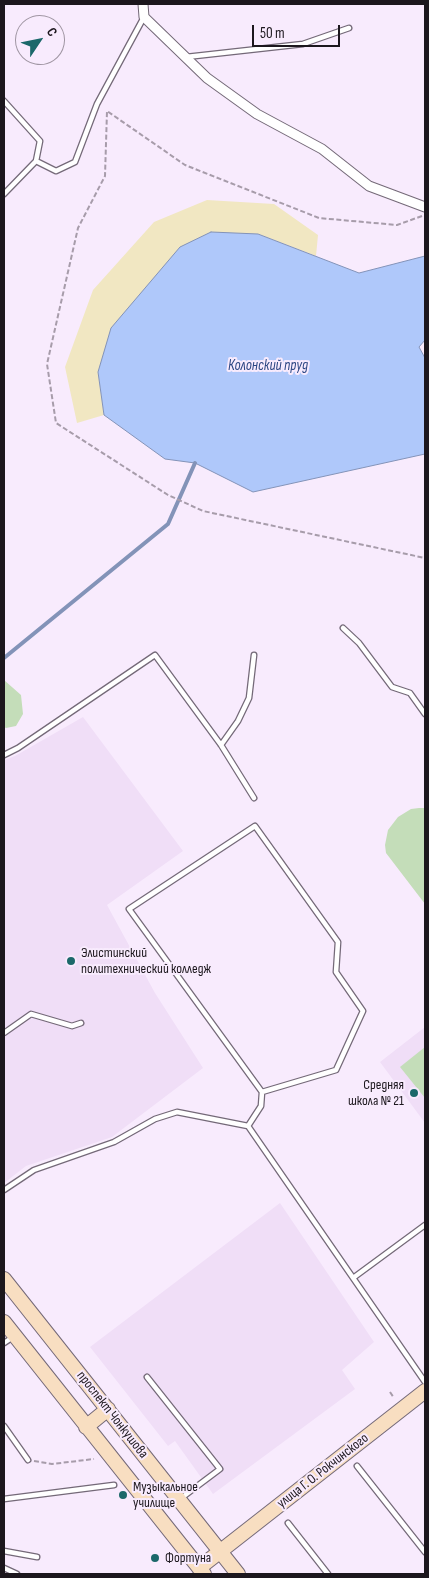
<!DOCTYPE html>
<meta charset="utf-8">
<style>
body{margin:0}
#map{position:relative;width:429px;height:1578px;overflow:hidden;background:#f8ebfd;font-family:"Sofia Sans Condensed",sans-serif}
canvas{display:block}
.frame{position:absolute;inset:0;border:5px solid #1c171d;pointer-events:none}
.north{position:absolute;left:15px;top:15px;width:50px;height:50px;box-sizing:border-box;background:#f8ebfd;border:1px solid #a096a3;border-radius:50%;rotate:56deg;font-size:14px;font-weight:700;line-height:20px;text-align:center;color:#1c171d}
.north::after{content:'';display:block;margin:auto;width:18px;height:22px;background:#1b686a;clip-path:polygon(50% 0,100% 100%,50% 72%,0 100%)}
.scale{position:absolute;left:252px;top:25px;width:88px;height:22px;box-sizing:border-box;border:2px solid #1c171d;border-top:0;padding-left:6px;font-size:15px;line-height:18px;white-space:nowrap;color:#1c171d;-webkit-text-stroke:4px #f8ebfd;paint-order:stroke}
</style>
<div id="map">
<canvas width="429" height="1578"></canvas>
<div class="frame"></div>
<div class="north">С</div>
<div class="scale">50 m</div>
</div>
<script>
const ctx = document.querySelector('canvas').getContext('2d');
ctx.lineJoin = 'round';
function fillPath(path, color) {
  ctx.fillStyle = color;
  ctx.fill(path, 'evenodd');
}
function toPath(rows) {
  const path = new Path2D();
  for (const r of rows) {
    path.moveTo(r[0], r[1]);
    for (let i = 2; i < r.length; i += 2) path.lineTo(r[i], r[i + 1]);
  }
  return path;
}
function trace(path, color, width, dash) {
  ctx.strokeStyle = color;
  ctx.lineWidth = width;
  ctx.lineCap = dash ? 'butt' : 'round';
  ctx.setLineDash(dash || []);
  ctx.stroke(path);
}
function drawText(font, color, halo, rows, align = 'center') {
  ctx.font = font + ' "Sofia Sans Condensed",sans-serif';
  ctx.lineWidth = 4;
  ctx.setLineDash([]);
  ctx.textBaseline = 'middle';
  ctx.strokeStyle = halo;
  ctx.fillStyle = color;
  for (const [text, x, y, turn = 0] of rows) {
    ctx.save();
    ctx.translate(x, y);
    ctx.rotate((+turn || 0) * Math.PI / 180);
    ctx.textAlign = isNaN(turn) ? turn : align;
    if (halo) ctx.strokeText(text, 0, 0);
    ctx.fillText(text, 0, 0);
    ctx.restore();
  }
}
const built = toPath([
 [83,717,183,851,107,905,155,993,203,1068,112,1137,26,1166,4,1183,4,760,15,756],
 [425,1027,425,1123,380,1062],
 [280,1203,374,1342,342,1370,355,1389,213,1494,175,1441,168,1446,90,1347]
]);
const green = toPath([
 [4,680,21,695,23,714,16,726,6,728,4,727],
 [419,808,425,808,425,904,386,853,385,845,388,830,398,817,411,809],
 [425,1047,425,1098,400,1067]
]);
const sand = toPath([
 [207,200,274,204,318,235,316,256,258,234,98,372,104,415,77,423,65,367,93,290,154,222]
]);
const water = toPath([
 [211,232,258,234,359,273,425,256,425,340,419,347,425,358,425,454,253,492,195,463,165,459,104,415,98,372,111,328,180,247,211,232]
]);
const stream = toPath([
 [4,658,168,524,195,463]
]);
const path = toPath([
 [422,216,397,225,319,218,185,165,107,111,105,176,78,228,47,364,56,423,168,495,203,511,425,558],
 [390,1392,394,1398],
 [34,1461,52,1464,94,1459]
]);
const lane = toPath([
 [186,57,303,44,349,28],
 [4,101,40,141,36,161,4,194],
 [36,161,56,171,75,162,97,104,144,17],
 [343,628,359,643,392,687,410,693,425,714],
 [221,745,238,721,249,698,254,655],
 [4,755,18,748,155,655,221,745,254,798],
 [4,1033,31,1014,72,1026,81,1023],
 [262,1092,336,1070,363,1011,336,972,338,942,255,826,129,909,262,1092,261,1106,248,1126,425,1382],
 [4,1190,34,1170,114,1142,155,1119,177,1112,248,1126],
 [353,1278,425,1225],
 [4,1343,13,1337],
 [147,1377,220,1469,180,1499],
 [4,1426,28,1460],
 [357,1466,425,1552],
 [4,1499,114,1485],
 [288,1523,328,1574],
 [4,1551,37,1557],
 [4,1568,17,1574]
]);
const street = toPath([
 [143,4,144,17,207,78,257,114,322,149,369,186,425,207]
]);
const secondary = toPath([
 [4,1279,238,1574],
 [4,1322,204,1574],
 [86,1427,108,1409],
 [199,1568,425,1391]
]);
const markers = [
 [71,961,5,"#1b686a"],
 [414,1093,5,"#1b686a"],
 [123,1495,5,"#1b686a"],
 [155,1558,5,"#1b686a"]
];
const poiNames = [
 ["Элистинский",81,953],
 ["политехнический колледж",81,969],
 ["Средняя",404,1085,"right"],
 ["школа № 21",404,1101,"right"],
 ["Музыкальное",133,1487],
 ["училище",133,1503],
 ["Фортуна",165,1558]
];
const streetNames = [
 ["проспект Чонкушова",112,1415,52],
 ["улица Г. О. Рокчинского",323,1471,-38]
];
const waterNames = [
 ["Колонский пруд",268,366]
];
fillPath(built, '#f0def7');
fillPath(green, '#c4ddb9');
fillPath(sand, '#f1e7c2');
fillPath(water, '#afc8fa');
trace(water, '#8393b8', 1);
trace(stream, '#8393b8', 4);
trace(lane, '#746978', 7);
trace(street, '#746978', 11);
trace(secondary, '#746978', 16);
trace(path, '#a79caa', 2, [5, 2.5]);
trace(lane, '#fff', 4.5);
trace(street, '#fff', 9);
trace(secondary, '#f8dec1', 14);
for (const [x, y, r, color] of markers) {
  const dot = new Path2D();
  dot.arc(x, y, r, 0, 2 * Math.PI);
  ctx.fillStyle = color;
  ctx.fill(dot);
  trace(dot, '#f8ebfd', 2);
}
drawText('14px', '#1c171d', '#f8ebfd', poiNames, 'left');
drawText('14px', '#1c171d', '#f8ebfd', streetNames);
drawText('italic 15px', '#2d4784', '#f8ebfd', waterNames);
</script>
